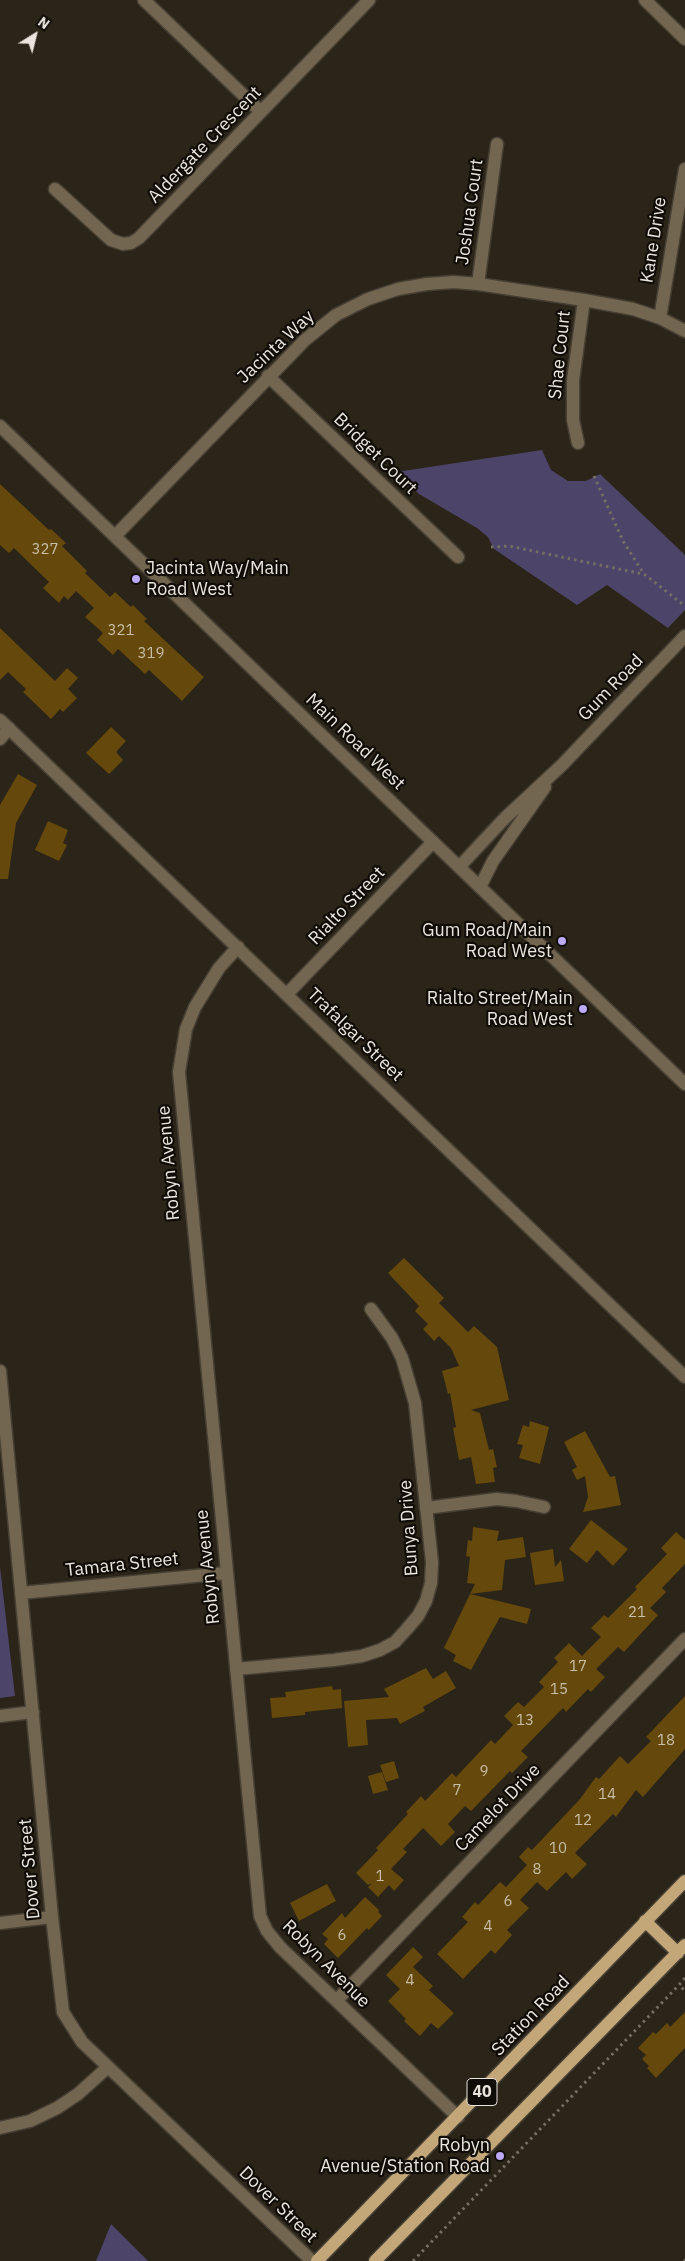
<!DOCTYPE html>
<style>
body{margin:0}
#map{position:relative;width:685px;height:2261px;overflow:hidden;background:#2b2418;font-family:"IBM Plex Sans",sans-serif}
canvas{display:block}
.north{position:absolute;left:10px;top:10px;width:50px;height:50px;-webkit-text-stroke:4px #100d08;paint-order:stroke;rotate:36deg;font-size:14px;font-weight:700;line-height:20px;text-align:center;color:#eae5dd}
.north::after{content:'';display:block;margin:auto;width:18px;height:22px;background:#eae5dd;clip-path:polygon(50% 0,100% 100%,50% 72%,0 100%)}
</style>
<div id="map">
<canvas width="685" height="2261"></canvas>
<div class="north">N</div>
</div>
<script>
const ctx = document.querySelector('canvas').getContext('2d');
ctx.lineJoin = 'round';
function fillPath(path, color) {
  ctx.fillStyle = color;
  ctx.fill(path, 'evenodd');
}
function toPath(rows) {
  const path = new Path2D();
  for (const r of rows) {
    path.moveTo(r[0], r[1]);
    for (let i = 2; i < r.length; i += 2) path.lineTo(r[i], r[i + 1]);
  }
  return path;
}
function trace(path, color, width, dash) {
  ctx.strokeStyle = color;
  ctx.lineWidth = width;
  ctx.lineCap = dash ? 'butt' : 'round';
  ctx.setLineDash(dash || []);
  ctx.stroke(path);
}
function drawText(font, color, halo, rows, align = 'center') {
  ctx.font = font + ' "IBM Plex Sans",sans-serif';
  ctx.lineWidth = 4.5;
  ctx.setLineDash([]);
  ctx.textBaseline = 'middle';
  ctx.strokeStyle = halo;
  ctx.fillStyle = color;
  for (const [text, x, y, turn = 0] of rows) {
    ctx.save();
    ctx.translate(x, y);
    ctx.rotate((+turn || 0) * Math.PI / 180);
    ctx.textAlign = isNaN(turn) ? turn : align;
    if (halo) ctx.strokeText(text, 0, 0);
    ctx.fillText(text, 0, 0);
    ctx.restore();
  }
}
const green = toPath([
 [542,450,551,470,568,481,586,481,600,474,685,555,685,610,668,628,607,585,577,605,494,549,488,537,477,528,419,494,396,472],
 [0,1567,15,1696,0,1698],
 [111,2224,148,2261,96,2261]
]);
const building = toPath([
 [0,484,49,530,51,529,66,543,62,546,87,571,85,573,110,597,115,592,131,607,133,605,147,619,144,621,204,677,182,701,149,670,145,674,118,649,113,655,97,640,103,633,85,617,94,608,76,591,68,600,64,596,59,603,43,588,49,582,14,548,9,553,0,545],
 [0,628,55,681,67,668,78,678,68,689,77,698,63,712,60,709,51,719,23,692,26,689,8,672,0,680],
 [111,727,126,741,116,752,123,760,109,774,86,753],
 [18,774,37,785,16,823,8,879,0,879,0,805],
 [48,821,68,830,63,843,67,845,59,861,35,850],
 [404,1258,444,1298,439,1303,468,1332,474,1326,497,1347,509,1400,471,1410,480,1413,489,1450,493,1449,497,1467,493,1468,495,1482,476,1484,471,1457,459,1460,453,1428,456,1427,450,1393,448,1394,442,1371,459,1366,451,1348,439,1336,434,1341,423,1329,428,1324,415,1311,419,1306,388,1273],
 [530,1421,549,1427,540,1464,519,1458,523,1445,517,1444,523,1425,529,1427],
 [585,1431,610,1477,615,1476,621,1505,583,1512,588,1497,585,1476,577,1480,572,1470,577,1467,564,1442],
 [591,1520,628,1549,613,1566,597,1550,587,1563,569,1549],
 [473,1527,499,1531,497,1541,523,1537,526,1557,505,1560,502,1590,470,1594,475,1584,467,1583,470,1557,466,1556,468,1540,472,1541],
 [676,1532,685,1540,685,1564,662,1588,666,1592,650,1608,658,1615,624,1652,618,1647,596,1669,605,1677,591,1692,588,1689,566,1712,563,1708,521,1751,528,1757,512,1773,510,1771,471,1811,465,1806,448,1824,455,1832,441,1846,423,1828,403,1849,407,1852,391,1869,404,1880,394,1891,389,1885,378,1897,368,1887,372,1883,368,1885,356,1873,378,1850,376,1848,408,1814,406,1812,421,1796,425,1801,452,1773,456,1777,491,1740,495,1744,513,1725,504,1716,518,1702,524,1707,544,1687,539,1682,558,1662,554,1658,569,1643,582,1656,601,1637,591,1628,604,1615,608,1618,637,1589,635,1587,667,1554,661,1548],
 [553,1549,555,1567,561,1560,564,1581,535,1585,530,1553],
 [470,1594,531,1609,527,1624,500,1617,471,1670,453,1661,456,1655,444,1648],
 [426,1668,433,1679,446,1671,456,1688,423,1707,425,1711,400,1724,397,1718,366,1720,368,1745,348,1747,344,1701,389,1697,384,1689],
 [332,1686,333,1690,341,1689,342,1708,305,1712,305,1715,272,1718,270,1698,286,1697,285,1692],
 [685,1696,685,1749,643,1797,636,1790,616,1817,613,1814,575,1853,587,1864,572,1879,566,1872,547,1891,537,1882,520,1900,529,1908,507,1930,512,1935,495,1954,491,1950,463,1979,437,1954,468,1922,462,1917,475,1902,478,1905,500,1882,506,1887,527,1865,519,1857,528,1847,532,1850,580,1799,596,1777,599,1779,620,1756,628,1764,651,1741,646,1737],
 [394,1761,399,1778,386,1782,380,1765],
 [382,1772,388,1790,373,1794,368,1776],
 [327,1884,336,1901,299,1921,290,1903],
 [365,1897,379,1910,378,1912,382,1916,369,1930,367,1928,338,1958,324,1944,328,1939,322,1934,342,1913,345,1918],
 [413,1947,423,1957,413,1967,433,1986,429,1990,454,2013,438,2029,431,2023,420,2036,404,2021,406,2019,388,2001,400,1989,386,1975],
 [685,2012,685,2048,656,2078,647,2068,649,2066,642,2059,646,2055,638,2048,653,2032,656,2034,667,2023,670,2027]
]);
const path = toPath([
 [594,476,623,541,644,574,685,606],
 [491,547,509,546,643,574],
 [685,1978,679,1985,685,1991],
 [413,2261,679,1985],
 [684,2261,685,2260]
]);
const minor = toPath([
 [144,0,261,112],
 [645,0,685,39],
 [55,189,111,240,123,244,131,243,139,238,369,0],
 [478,284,497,144],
 [660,318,685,169],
 [268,376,458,557],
 [578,443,573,420,573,380,584,300],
 [115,536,305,340,336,315,368,299,398,289,427,284,454,282,478,284,584,300,633,309,660,318,685,331],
 [0,720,685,1377],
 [0,739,9,728],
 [459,867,505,818,562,765,685,636],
 [480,887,493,861,545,787],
 [238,947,219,968,195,1007,186,1029,179,1072,260,1916,267,1931,280,1947,458,2117],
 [287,994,433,842],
 [0,1371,52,1917,63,2012,82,2042,312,2261],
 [426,1508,497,1499,516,1501,544,1507],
 [21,1593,226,1573],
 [236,1669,334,1660,362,1656,380,1650,395,1642,406,1630,418,1616,426,1601,431,1583,432,1562,415,1403,402,1358,392,1338,371,1309],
 [0,1716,33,1712],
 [0,1923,52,1917],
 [337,2000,685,1639],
 [0,2128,30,2121,57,2108,78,2094,108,2067]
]);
const tertiary = toPath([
 [0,426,685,1084]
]);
const primary = toPath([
 [645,1921,678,1953],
 [317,2261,685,1881],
 [375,2261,685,1945]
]);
const markers = [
 [136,579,5,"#bcaaf6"],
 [562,941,5,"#bcaaf6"],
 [583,1009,5,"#bcaaf6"],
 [500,2156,5,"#bcaaf6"]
];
const numberNames = [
 ["327",45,550],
 ["321",121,631],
 ["319",151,654],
 ["21",637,1613],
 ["17",578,1667],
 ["15",559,1690],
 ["13",525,1721],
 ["18",666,1741],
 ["9",484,1772],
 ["7",457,1791],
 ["14",607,1795],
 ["12",583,1821],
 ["10",558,1849],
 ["8",537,1870],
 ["1",380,1877],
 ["6",508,1902],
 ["4",488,1927],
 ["6",342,1936],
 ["4",410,1981]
];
const shields = [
 [482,2092,30]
];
const shieldNames = [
 ["40",482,2092]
];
const streetNames = [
 ["Aldergate Crescent",205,145,-46],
 ["Joshua Court",470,212,-82],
 ["Kane Drive",654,240,-81],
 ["Jacinta Way",276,347,-43],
 ["Shae Court",560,355,-84],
 ["Bridget Court",375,454,44],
 ["Gum Road",611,688,-46],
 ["Main Road West",355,742,44],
 ["Rialto Street",347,906,-46],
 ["Trafalgar Street",355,1035,44],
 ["Robyn Avenue",169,1163,-95],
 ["Bunya Drive",409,1528,-94],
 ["Tamara Street",122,1565,-6],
 ["Robyn Avenue",208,1567,-96],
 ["Camelot Drive",498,1808,-46],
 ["Dover Street",30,1869,-95],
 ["Robyn Avenue",326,1964,45],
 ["Station Road",531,2016,-46],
 ["Dover Street",278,2205,44]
];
const poiNames = [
 ["Jacinta Way/Main",146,569,"left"],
 ["Road West",146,590,"left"],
 ["Gum Road/Main",552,931],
 ["Road West",552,952],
 ["Rialto Street/Main",573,999],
 ["Road West",573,1020],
 ["Robyn",490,2146],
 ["Avenue/Station Road",490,2167]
];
fillPath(green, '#4d4569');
fillPath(building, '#65480b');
trace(minor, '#463f34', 15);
trace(tertiary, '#463f34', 15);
trace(primary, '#463f34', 15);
trace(path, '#746e63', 3, [2.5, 4]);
trace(minor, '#736650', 12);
trace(tertiary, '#736650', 12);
trace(primary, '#c3a779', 12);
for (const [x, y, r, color] of markers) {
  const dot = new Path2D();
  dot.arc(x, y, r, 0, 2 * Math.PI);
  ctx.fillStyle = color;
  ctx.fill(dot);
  trace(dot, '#100d08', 2);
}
drawText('15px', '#c9bea8', null, numberNames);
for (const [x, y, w] of shields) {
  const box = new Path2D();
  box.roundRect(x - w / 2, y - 13.5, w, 27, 4);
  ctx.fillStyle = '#100d08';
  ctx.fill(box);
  trace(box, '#eae5dd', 1);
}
drawText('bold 16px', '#eae5dd', null, shieldNames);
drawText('18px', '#eae5dd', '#100d08', streetNames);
drawText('18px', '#eae5dd', '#100d08', poiNames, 'right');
</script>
